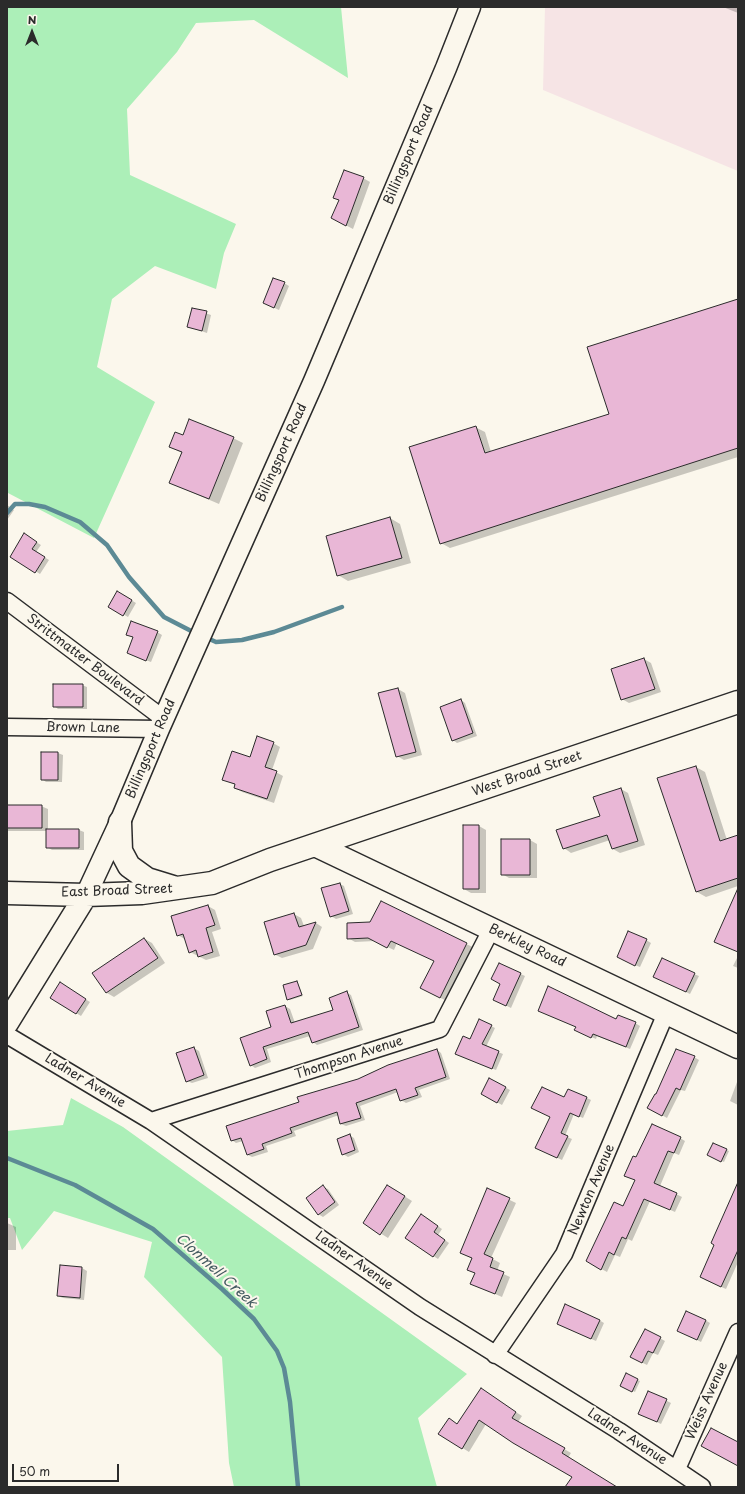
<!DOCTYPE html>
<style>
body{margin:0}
#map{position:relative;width:745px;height:1494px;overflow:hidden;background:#fbf7ec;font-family:"Playpen Sans",sans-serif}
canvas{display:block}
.frame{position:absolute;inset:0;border:8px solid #2b2b2b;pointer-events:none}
.north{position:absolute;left:12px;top:12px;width:40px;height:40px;-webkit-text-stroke:3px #fbf7ec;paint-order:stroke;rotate:0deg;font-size:11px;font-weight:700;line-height:16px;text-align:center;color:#2b2b2b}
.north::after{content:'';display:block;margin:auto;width:14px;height:18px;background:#2b2b2b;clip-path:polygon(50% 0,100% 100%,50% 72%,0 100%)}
.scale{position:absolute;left:12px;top:1464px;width:107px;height:18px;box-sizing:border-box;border:2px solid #2b2b2b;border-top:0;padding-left:5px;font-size:12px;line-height:14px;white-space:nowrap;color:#2b2b2b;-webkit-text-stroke:3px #fbf7ec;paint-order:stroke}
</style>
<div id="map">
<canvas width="745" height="1494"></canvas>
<div class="frame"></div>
<div class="north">N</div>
<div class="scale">50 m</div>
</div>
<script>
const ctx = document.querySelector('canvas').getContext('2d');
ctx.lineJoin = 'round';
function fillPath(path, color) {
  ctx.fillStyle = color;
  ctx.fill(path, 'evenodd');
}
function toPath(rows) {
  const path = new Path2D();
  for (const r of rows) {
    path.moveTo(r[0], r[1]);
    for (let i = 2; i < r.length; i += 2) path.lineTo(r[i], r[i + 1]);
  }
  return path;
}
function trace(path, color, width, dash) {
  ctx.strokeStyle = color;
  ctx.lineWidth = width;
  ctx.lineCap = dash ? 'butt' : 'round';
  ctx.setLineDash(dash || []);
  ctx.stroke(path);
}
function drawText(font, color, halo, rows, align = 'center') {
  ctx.font = font + ' "Playpen Sans",sans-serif';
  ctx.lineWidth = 4;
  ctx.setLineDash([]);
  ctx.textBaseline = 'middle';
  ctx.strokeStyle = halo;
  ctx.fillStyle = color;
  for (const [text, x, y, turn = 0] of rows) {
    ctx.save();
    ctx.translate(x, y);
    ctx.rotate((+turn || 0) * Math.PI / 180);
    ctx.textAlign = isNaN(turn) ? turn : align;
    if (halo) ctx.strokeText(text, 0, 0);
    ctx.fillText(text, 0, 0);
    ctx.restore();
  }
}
const built = toPath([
 [545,7,738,7,738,171,543,90]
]);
const green = toPath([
 [7,7,341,7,348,78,254,20,196,23,177,52,127,109,130,175,236,224,224,253,216,289,155,266,112,299,97,367,155,402,94,538,8,493],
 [71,1098,123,1127,467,1374,418,1418,437,1487,234,1487,229,1463,222,1357,144,1277,152,1242,54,1211,22,1250,10,1218,7,1218,7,1131,63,1125]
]);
const shadow = toPath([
 [723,7,738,7,738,13],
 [363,178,370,182,353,229,332,218],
 [284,283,289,286,279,310,264,303],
 [738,300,738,457,450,548,441,543,475,427,485,432,491,452,610,414],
 [193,309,211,315,207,333,189,327],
 [184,436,233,438,243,443,219,504,170,483,182,453,170,447],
 [7,505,14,510,7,520],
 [390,518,400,524,411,563,348,581,338,575],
 [24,535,41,545,36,552,49,560,40,574,11,556],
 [118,592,136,603,128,617,109,606],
 [157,632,162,635,151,662,132,655,134,637,127,634],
 [644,659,651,663,661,692,629,703,622,699,612,670],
 [82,685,87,687,87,709,58,709,54,706],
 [398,689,405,693,422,755,404,760,397,756],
 [461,700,465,703,477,736,457,743,453,740],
 [273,743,280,747,272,770,283,776,274,803,242,792,235,788,236,785,223,780],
 [58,753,63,755,62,782,46,782,42,779],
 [696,767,705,772,727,840,738,836,738,886,706,897,697,892,658,779],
 [621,789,628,793,645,845,620,853,613,849,610,840,571,853,564,848,601,817],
 [7,806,41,806,48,809,48,830,79,830,84,832,84,850,52,850,47,847,47,831,7,831],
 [479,826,486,830,486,893,471,893,464,889],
 [502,840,530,840,537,844,537,878,509,878,502,874],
 [340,884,344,886,353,914,336,919,331,916],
 [208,906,215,910,221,929,212,932,220,956,206,960,190,952,186,940,178,935],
 [294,914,301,918,304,926,316,923,322,927,313,949,282,958,274,954],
 [348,924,466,944,473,947,447,1001,428,992,435,961,397,943,394,950,375,941,355,942,348,938],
 [145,939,152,943,165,963,114,997,107,993,94,973],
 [646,940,651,943,640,967,622,960],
 [738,956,738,968,733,966],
 [499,964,525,976,511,1008,497,1001,501,984],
 [694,974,699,976,690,994,659,979],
 [297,982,303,996,290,1000,288,999],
 [60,984,90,1002,81,1016,51,998],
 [347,993,351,995,363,1030,317,1045,313,1042,310,1036,267,1049,271,1062,255,1068,251,1065,285,1006,290,1009,295,1023,335,1011],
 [617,1020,635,1023,640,1026,630,1049,597,1036,596,1039,580,1032],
 [491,1026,495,1028,486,1047,503,1054,496,1070,461,1056,470,1040],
 [194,1048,199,1051,208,1078,192,1083,187,1081],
 [437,1050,441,1053,450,1079,419,1090,422,1097,406,1103,401,1100,398,1092,360,1106,365,1120,346,1126,341,1124,339,1115,294,1131,296,1136,266,1146,268,1152,252,1157,248,1155,243,1141,236,1143,232,1140,300,1103],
 [694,1057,699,1060,685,1091,681,1090,667,1118,653,1110],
 [490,1079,510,1090,502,1105,482,1094],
 [737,1082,738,1082,738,1105,730,1101],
 [565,1098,587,1098,591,1100,583,1118,574,1114,565,1136,572,1139,562,1160,541,1150],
 [349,1135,354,1138,359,1152,348,1157,343,1154],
 [680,1138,685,1141,679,1155,674,1153,660,1186,682,1197,675,1212,650,1201,632,1241,628,1239,620,1257,615,1255,607,1272,587,1261,624,1207,636,1180,631,1178,637,1158],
 [714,1144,729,1151,724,1162,709,1155],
 [738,1182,738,1262,726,1289,705,1280,715,1245,712,1243],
 [388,1186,412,1201,388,1238,364,1223],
 [323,1187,328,1189,339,1205,323,1217,318,1214],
 [487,1189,516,1203,491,1258,500,1263,497,1271,510,1277,502,1297,472,1284,476,1274,468,1269,473,1259,461,1253],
 [426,1218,442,1229,438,1235,449,1243,438,1259,406,1238],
 [7,1223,16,1227,16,1250,7,1250],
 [60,1266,82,1268,87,1271,84,1300,63,1298,58,1296],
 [599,1320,604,1323,596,1341,562,1326],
 [705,1320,710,1323,701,1342,683,1333],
 [645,1330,665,1341,658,1355,653,1353,647,1365,631,1357],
 [626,1375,640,1381,635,1392,621,1385],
 [649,1392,671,1403,661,1424,644,1416],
 [488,1394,522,1416,518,1422,571,1453,568,1458,615,1487,566,1487,573,1476,486,1424,469,1452,440,1434,458,1425]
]);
const stream = toPath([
 [7,513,15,504,29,504,45,507,80,522,107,545,129,577,164,617,197,634],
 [205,637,216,642,242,640,274,632,342,607],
 [7,1158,75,1185,153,1229,222,1289,254,1319,277,1351,284,1368,290,1402,298,1487]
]);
const building = toPath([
 [344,170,364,177,346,226,331,218,339,200,333,198,344,170],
 [273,278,285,282,274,308,263,303,273,278],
 [738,299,738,448,440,544,409,447,476,426,485,453,609,414,587,347,738,299],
 [192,308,207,311,202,331,187,327,192,308],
 [189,419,234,437,209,499,169,483,182,452,169,447,175,432,183,435,189,419],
 [390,517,402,558,337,576,326,536,390,517],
 [24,533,37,542,32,549,45,557,35,573,10,557,24,533],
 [117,591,132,600,123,616,108,607,117,591],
 [131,621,158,631,146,661,127,653,133,637,126,635,131,621],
 [644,658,655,689,621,700,611,669,644,658],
 [53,684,83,684,83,707,53,707,53,684],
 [398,688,416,752,396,757,378,693,398,688],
 [461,699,473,733,452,741,440,707,461,699],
 [257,736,274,742,265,767,277,771,267,799,234,788,235,784,222,780,232,751,250,757,257,736],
 [41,752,58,752,58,780,41,780,41,752],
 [696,766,720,841,738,835,738,878,696,892,657,778,696,766],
 [621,788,638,841,612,849,607,835,563,849,556,830,600,816,593,797,621,788],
 [7,805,42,805,42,828,7,828,7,805],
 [463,825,479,825,479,889,463,889,463,825],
 [46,829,79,829,79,848,46,848,46,829],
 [501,839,530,839,530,875,501,875,501,839],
 [340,883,349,911,330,917,321,888,340,883],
 [738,888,738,952,714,942,738,888],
 [381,901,467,943,440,998,420,988,434,961,391,941,387,948,368,938,347,939,347,923,370,922,381,901],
 [208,905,215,925,206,928,213,952,198,957,196,950,189,953,183,934,177,936,171,916,208,905],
 [294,913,299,927,316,922,306,945,274,955,264,922,294,913],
 [628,931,647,939,635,966,617,957,628,931],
 [144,938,158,958,106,993,92,973,144,938],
 [662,958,695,973,686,992,653,977,662,958],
 [499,963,521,973,506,1006,493,1000,500,984,491,979,499,963],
 [297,981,302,995,287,1000,283,985,297,981],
 [60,982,86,999,76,1014,50,998,60,982],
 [548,986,616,1019,618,1015,636,1022,626,1047,593,1034,591,1038,574,1030,576,1027,538,1011,548,986],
 [347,991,359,1027,312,1043,308,1032,263,1047,267,1059,250,1066,240,1038,271,1027,266,1011,285,1005,291,1023,333,1010,329,998,347,991],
 [479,1019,492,1025,482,1044,499,1051,492,1069,455,1054,463,1036,470,1039,479,1019],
 [194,1047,204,1075,186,1082,176,1053,194,1047],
 [437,1049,446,1077,415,1088,418,1095,400,1101,396,1089,356,1103,361,1118,340,1124,337,1112,290,1128,292,1133,262,1144,264,1149,247,1155,241,1138,231,1141,226,1126,299,1102,297,1097,358,1079,388,1065,437,1049],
 [676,1049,695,1056,680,1090,676,1088,662,1116,647,1108,655,1094,656,1094,676,1049],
 [489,1078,506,1087,497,1103,481,1094,489,1078],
 [542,1087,564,1097,568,1089,587,1097,579,1117,570,1113,561,1133,568,1136,557,1158,535,1148,550,1117,531,1108,542,1087],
 [652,1124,681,1137,674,1153,668,1151,654,1183,677,1193,670,1210,644,1199,626,1239,622,1237,614,1255,609,1252,601,1270,586,1261,614,1202,623,1206,635,1180,624,1176,633,1156,636,1157,652,1124],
 [350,1134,355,1150,342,1155,337,1139,350,1134],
 [713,1143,727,1149,721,1162,707,1155,713,1143],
 [738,1182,738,1250,721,1287,700,1277,714,1245,711,1243,738,1182],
 [323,1185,335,1202,318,1215,306,1198,323,1185],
 [387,1185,405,1196,380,1235,363,1223,387,1185],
 [487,1188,510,1198,484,1254,493,1258,490,1267,504,1272,495,1294,470,1284,475,1273,467,1270,472,1258,460,1253,487,1188],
 [421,1214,438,1226,434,1232,445,1240,433,1257,405,1238,421,1214],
 [60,1265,82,1267,80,1298,57,1296,60,1265],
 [565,1304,600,1320,591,1339,557,1324,565,1304],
 [686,1311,706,1320,697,1340,677,1331,686,1311],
 [645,1329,661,1337,653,1353,648,1351,642,1363,630,1357,645,1329],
 [626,1373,638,1379,632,1392,620,1386,626,1373],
 [481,1388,516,1412,512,1418,565,1448,562,1453,617,1487,565,1487,572,1477,513,1443,479,1420,462,1449,438,1434,449,1418,457,1424,481,1388],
 [648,1391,667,1399,657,1422,638,1414,648,1391],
 [711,1428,738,1442,738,1466,701,1446,711,1428]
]);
const minor = toPath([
 [7,601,164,719],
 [7,727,159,729],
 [7,1035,151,1121,420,1307,619,1431,702,1487],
 [151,1121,440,1029,491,930],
 [495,1355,564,1254,666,1013],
 [677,1469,738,1332]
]);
const tertiary = toPath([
 [86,895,120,822,159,729,314,381,446,68,470,7]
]);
const secondary = toPath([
 [120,822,121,851,129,866,147,879,173,887],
 [315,845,738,1047],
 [7,893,86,895,142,893,212,883,270,860,738,702],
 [7,1023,86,895]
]);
const streetNames = [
 ["Billingsport Road",409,155,-67],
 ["Billingsport Road",282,453,-66],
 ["Strittmatter Boulevard",85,660,37],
 ["Brown Lane",83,728,1],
 ["Billingsport Road",151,749,-67],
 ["West Broad Street",527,774,-19],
 ["East Broad Street",117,891,-2],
 ["Berkley Road",527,946,25],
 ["Thompson Avenue",349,1058,-18],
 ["Ladner Avenue",85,1081,31],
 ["Newton Avenue",592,1190,-67],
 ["Ladner Avenue",354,1261,35],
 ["Weiss Avenue",707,1401,-66],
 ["Ladner Avenue",627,1437,33]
];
const waterNames = [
 ["Clonmell Creek",216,1271,42]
];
fillPath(built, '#f6e4e5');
fillPath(green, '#acefb8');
fillPath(shadow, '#0003');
trace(stream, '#5c8a95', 4.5);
fillPath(building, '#e9b7d6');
trace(building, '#2b2b2b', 1);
trace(minor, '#2b2b2b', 19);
trace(tertiary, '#2b2b2b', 23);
trace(secondary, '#2b2b2b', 25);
trace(minor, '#fbf7ec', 16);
trace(tertiary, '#fbf7ec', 20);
trace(secondary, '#fbf7ec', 22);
drawText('13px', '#2b2b2b', '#fbf7ec', streetNames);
drawText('italic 14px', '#435a60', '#fbf7ec', waterNames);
</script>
